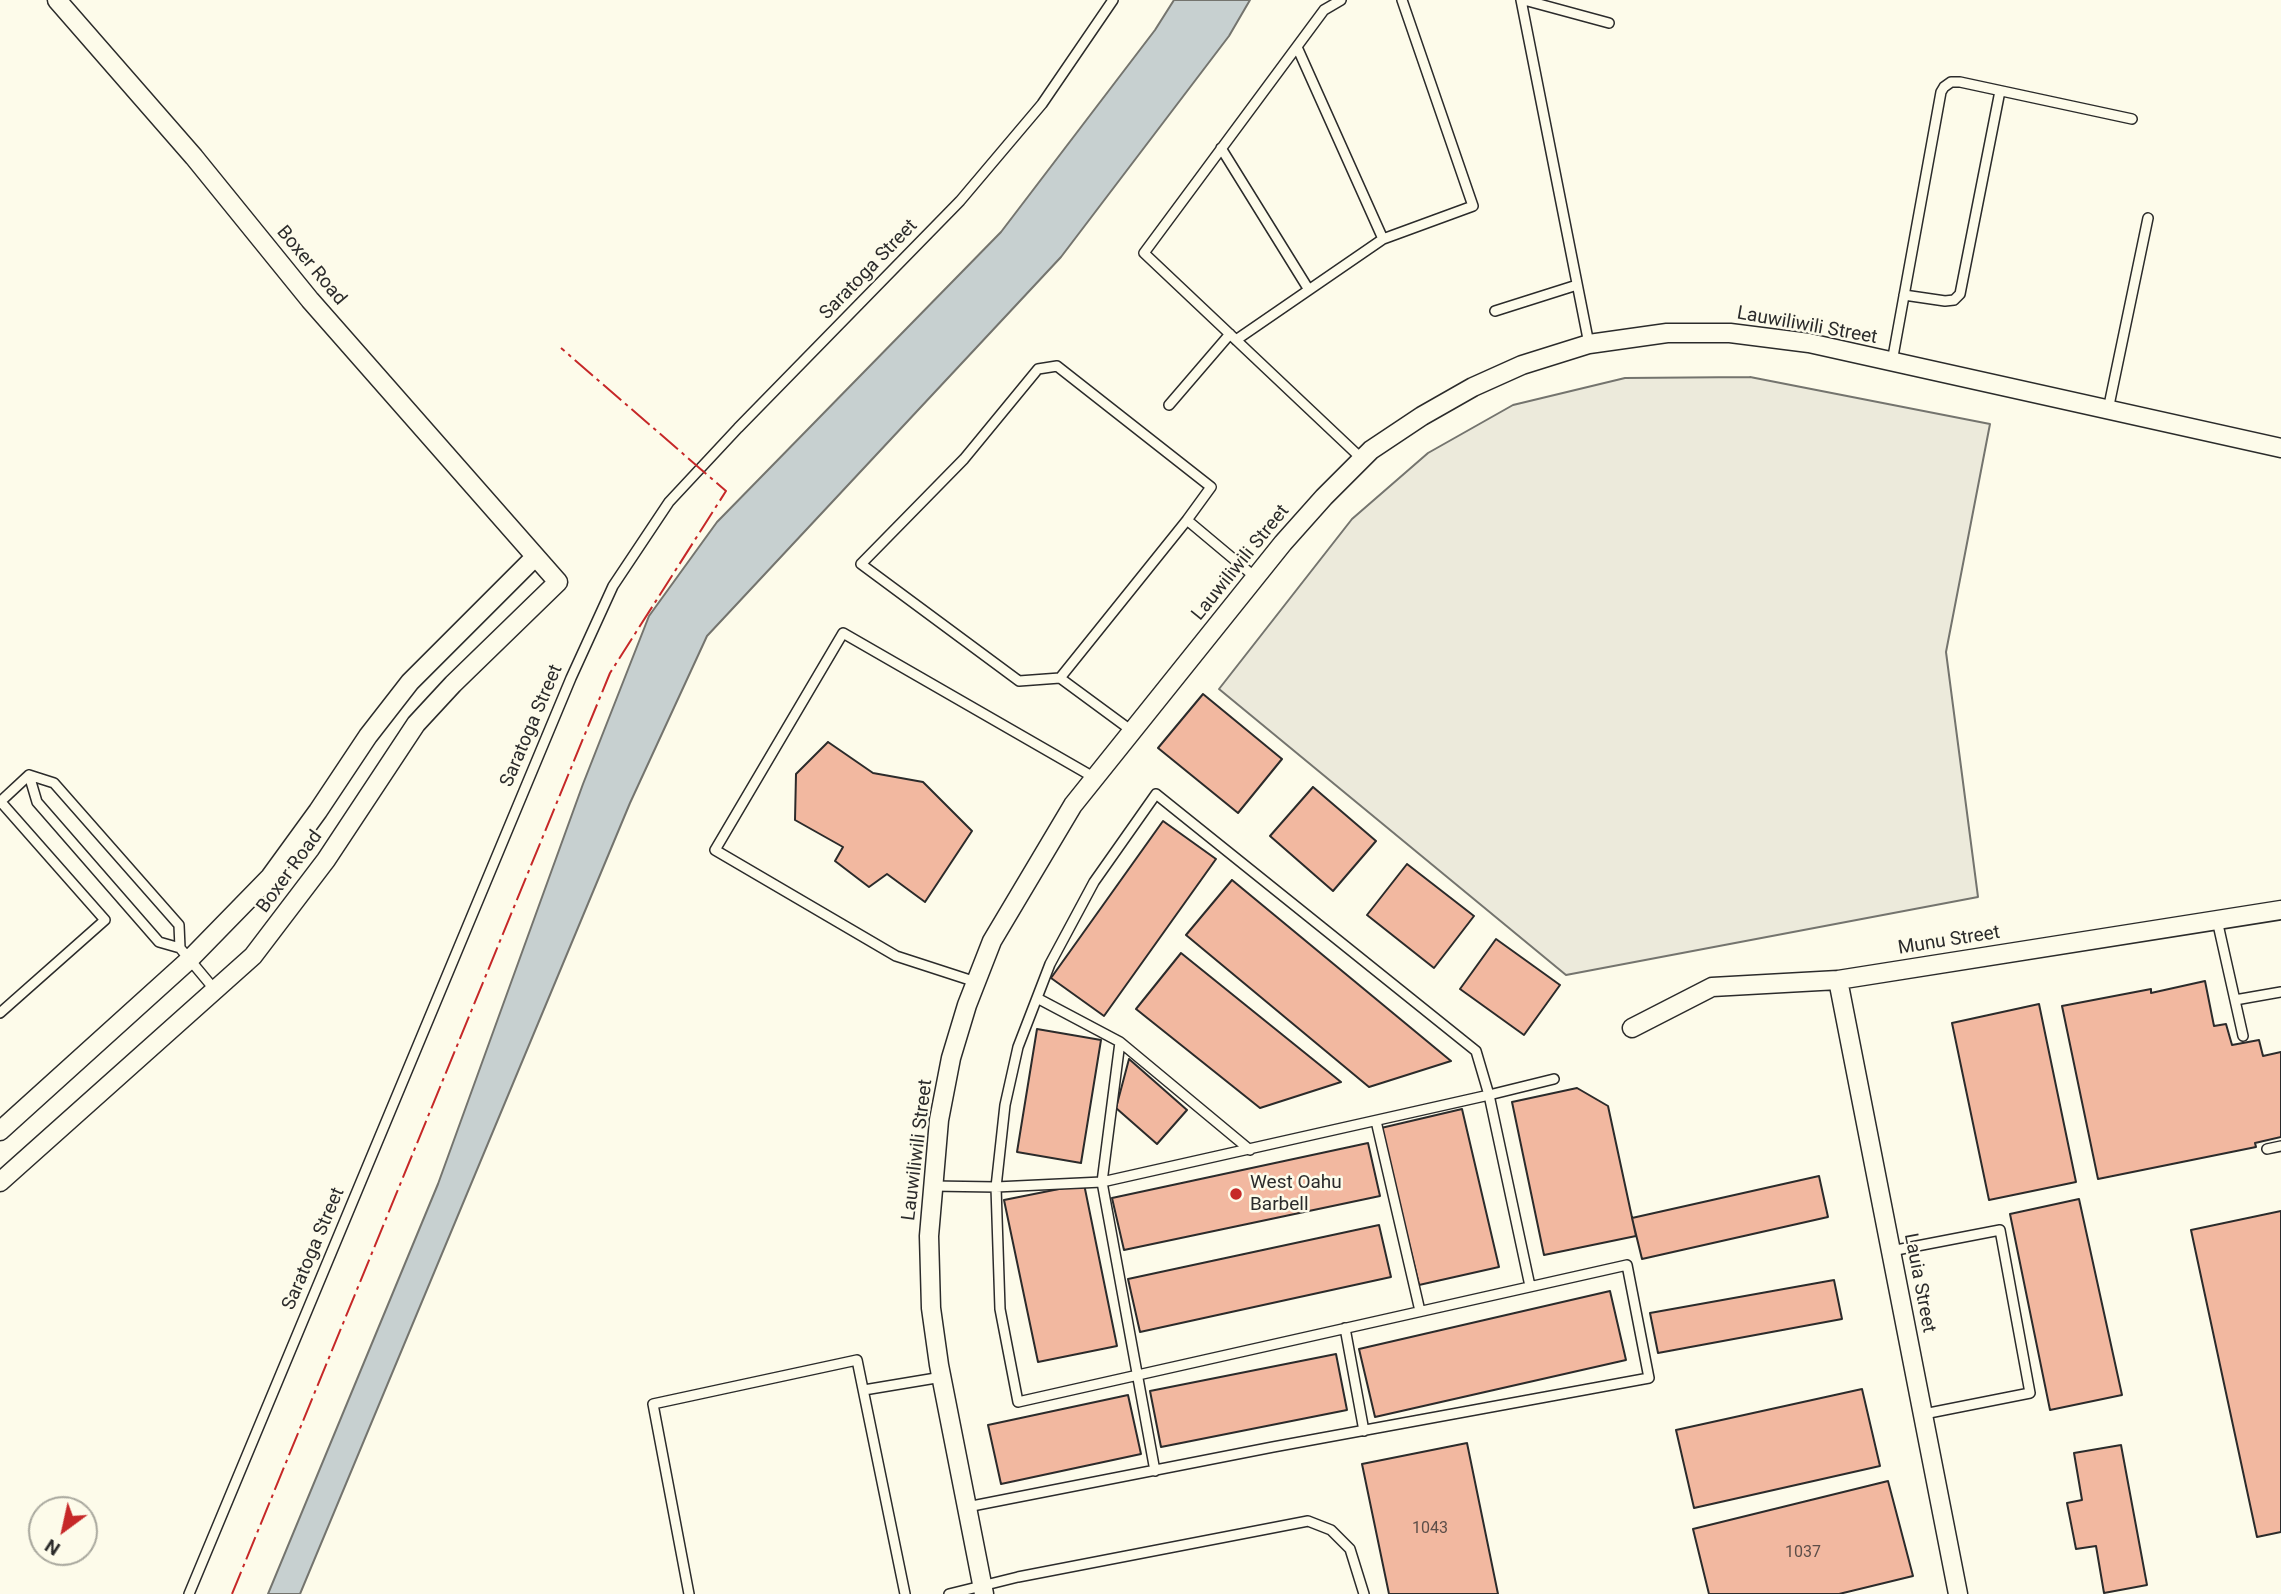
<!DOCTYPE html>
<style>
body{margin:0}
#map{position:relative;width:2281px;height:1594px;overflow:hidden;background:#fdfbea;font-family:Roboto,sans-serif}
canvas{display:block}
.north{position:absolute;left:28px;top:1496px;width:70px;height:70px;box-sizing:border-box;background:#fdfbea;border:2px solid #a9a89e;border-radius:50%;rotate:213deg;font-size:19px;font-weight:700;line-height:28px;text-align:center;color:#2b2b2b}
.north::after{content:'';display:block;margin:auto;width:24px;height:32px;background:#c62828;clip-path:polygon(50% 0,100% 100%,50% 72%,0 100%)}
</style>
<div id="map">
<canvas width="2281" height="1594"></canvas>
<div class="north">N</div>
</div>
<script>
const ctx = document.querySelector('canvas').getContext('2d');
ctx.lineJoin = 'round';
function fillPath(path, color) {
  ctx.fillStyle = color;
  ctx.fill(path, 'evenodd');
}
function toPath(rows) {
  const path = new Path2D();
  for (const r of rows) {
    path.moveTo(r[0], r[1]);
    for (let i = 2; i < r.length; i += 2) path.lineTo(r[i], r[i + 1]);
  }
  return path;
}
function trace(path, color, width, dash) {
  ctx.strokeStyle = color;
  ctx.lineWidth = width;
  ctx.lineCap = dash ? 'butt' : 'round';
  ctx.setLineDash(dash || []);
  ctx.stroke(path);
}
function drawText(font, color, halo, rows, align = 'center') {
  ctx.font = font + ' Roboto,sans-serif';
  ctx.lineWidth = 5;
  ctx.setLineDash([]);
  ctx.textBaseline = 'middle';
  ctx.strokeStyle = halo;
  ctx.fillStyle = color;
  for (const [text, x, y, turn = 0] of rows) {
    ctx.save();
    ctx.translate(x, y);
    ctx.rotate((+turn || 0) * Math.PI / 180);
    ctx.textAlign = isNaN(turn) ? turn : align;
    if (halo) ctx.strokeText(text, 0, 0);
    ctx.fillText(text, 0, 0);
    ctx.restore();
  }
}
const parking = toPath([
 [1750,377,1990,424,1946,652,1978,897,1566,975,1219,689,1352,519,1428,453,1513,405,1625,378,1750,377]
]);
const water = toPath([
 [1174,0,1250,0,1229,36,1061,257,707,636,630,803,300,1594,268,1594,438,1184,583,784,649,616,717,522,1001,232,1155,30,1174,0]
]);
const building = toPath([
 [1203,694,1282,759,1238,813,1158,748,1203,694],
 [828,742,873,773,923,782,972,831,925,902,887,874,869,887,835,861,843,847,795,820,796,774,828,742],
 [1313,787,1376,841,1333,891,1270,836,1313,787],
 [1163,821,1216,859,1104,1016,1051,978,1163,821],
 [1407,864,1474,916,1434,968,1367,915,1407,864],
 [1232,880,1451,1061,1369,1087,1186,935,1232,880],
 [1496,939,1560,985,1524,1035,1460,989,1496,939],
 [1181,953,1341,1082,1260,1108,1136,1009,1181,953],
 [2205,981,2214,1026,2226,1024,2232,1045,2259,1040,2263,1056,2281,1052,2281,1137,2255,1143,2256,1147,2098,1179,2062,1006,2151,989,2151,993,2205,981],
 [2039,1004,2076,1182,1989,1200,1952,1023,2039,1004],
 [1037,1029,1101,1040,1081,1163,1017,1152,1037,1029],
 [1129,1059,1187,1110,1157,1144,1116,1108,1129,1059],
 [1577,1088,1608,1106,1636,1236,1544,1255,1512,1102,1577,1088],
 [1462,1109,1499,1267,1419,1285,1381,1128,1462,1109],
 [1368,1143,1380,1196,1124,1250,1112,1198,1368,1143],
 [1819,1176,1828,1217,1642,1259,1632,1218,1819,1176],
 [1084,1184,1117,1346,1038,1362,1004,1200,1084,1184],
 [2079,1199,2122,1395,2050,1410,2010,1214,2079,1199],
 [2281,1211,2281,1532,2257,1537,2191,1230,2281,1211],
 [1379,1225,1391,1277,1140,1332,1128,1279,1379,1225],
 [1834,1280,1842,1319,1658,1353,1650,1313,1834,1280],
 [1610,1291,1626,1360,1375,1417,1359,1349,1610,1291],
 [1336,1354,1347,1410,1161,1447,1150,1391,1336,1354],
 [1862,1389,1880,1466,1694,1508,1676,1430,1862,1389],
 [1128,1395,1141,1454,1001,1484,988,1425,1128,1395],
 [1467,1443,1498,1594,1389,1594,1362,1464,1467,1443],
 [2121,1445,2147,1585,2104,1593,2096,1546,2076,1549,2067,1503,2082,1500,2074,1453,2121,1445],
 [1888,1481,1913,1576,1839,1594,1709,1594,1693,1529,1888,1481]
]);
const lane = toPath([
 [1341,0,1324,10,1144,253,1362,459],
 [1521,0,1589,344],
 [1524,0,1609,23],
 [1221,148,1309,290],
 [1383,239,1473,206,1402,0],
 [1904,295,1945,301,1954,300,1960,294,2000,91],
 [1495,311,1577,285],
 [1236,340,1383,239,1297,47],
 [1892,362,1941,92,1944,87,1951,82,1960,82,2132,119],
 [1169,405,1230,334],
 [2108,410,2148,218],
 [1187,520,1255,577],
 [1060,678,1019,681,861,564,964,459,1038,369,1057,366,1211,487,1187,520,1060,678,1132,731],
 [29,775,54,783,179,925,180,948,215,990],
 [29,775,37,802,159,942,180,948],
 [0,801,105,920,0,1013],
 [0,802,29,775],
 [2217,920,2243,1036],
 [976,982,896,956,715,850,843,633,1095,778],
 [1037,998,1120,1042],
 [2235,1000,2281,992],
 [1376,1121,1420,1311],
 [2267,1149,2281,1146],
 [932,1186,996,1187,1000,1309,1018,1402,1627,1265,1649,1378,1273,1447,967,1507],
 [1891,1251,2000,1230,2030,1393,1924,1414],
 [1530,1286,1489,1095,1102,1182,996,1187,1005,1105,1018,1047,1050,964,1094,882,1156,794,1476,1051,1489,1095,1554,1079],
 [1345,1328,1364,1431],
 [864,1390,942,1377],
 [1155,1471,1102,1182,1120,1042,1250,1150],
 [189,1594,571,678,613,586,669,502,738,428,960,201,1042,104,1113,0],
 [689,1594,653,1404,857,1360,905,1594],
 [949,1594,1018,1577,1308,1521,1331,1530,1350,1549,1364,1594]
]);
const street = toPath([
 [1838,980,1958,1594],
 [1632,1028,1712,987,1838,980,2281,910],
 [0,1131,189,960,270,877,318,811,368,736,410,682,535,557],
 [0,1182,253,956,326,860,416,724,453,684,558,582,310,300,194,157,57,0],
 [984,1594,939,1365,931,1308,929,1236,939,1120,951,1058,967,1005,992,941,1073,805,1283,543,1324,497,1371,450,1422,416,1473,387,1522,365,1589,344,1667,333,1730,333,1809,343,2281,448]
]);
const power = toPath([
 [232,1594,610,673,726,491,561,348]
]);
const markers = [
 [1236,1194,7,"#c62828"]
];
const numberNames = [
 ["1043",1430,1529],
 ["1037",1803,1553]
];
const streetNames = [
 ["Boxer Road",311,266,50],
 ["Saratoga Street",869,270,-46],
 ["Lauwiliwili Street",1807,326,10],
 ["Lauwiliwili Street",1241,563,-51],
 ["Saratoga Street",532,726,-67],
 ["Boxer Road",290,872,-54],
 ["Munu Street",1949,941,-9],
 ["Lauwiliwili Street",918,1150,-83],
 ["Saratoga Street",314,1249,-67],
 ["Lauia Street",1919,1283,79]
];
const poiNames = [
 ["West Oahu",1250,1183],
 ["Barbell",1250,1205]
];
fillPath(parking, '#eceadb');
trace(parking, '#74746e', 2);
fillPath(water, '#c7d0d0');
trace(water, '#74746e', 2);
fillPath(building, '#f2b8a0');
trace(building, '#2b2b2b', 2);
trace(lane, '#2b2b2b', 12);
trace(street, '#2b2b2b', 21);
trace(lane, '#fdfbea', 9);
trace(street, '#fdfbea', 18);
trace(power, '#c62828', 2, [24, 5, 3.5, 5]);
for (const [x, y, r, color] of markers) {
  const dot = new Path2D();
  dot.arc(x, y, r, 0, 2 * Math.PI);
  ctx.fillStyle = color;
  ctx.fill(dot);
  trace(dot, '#fdfbea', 2.5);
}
drawText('16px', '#5d4e48', null, numberNames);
drawText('19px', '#2b2b2b', '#fdfbea', streetNames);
drawText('19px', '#2b2b2b', '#fdfbea', poiNames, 'left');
</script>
